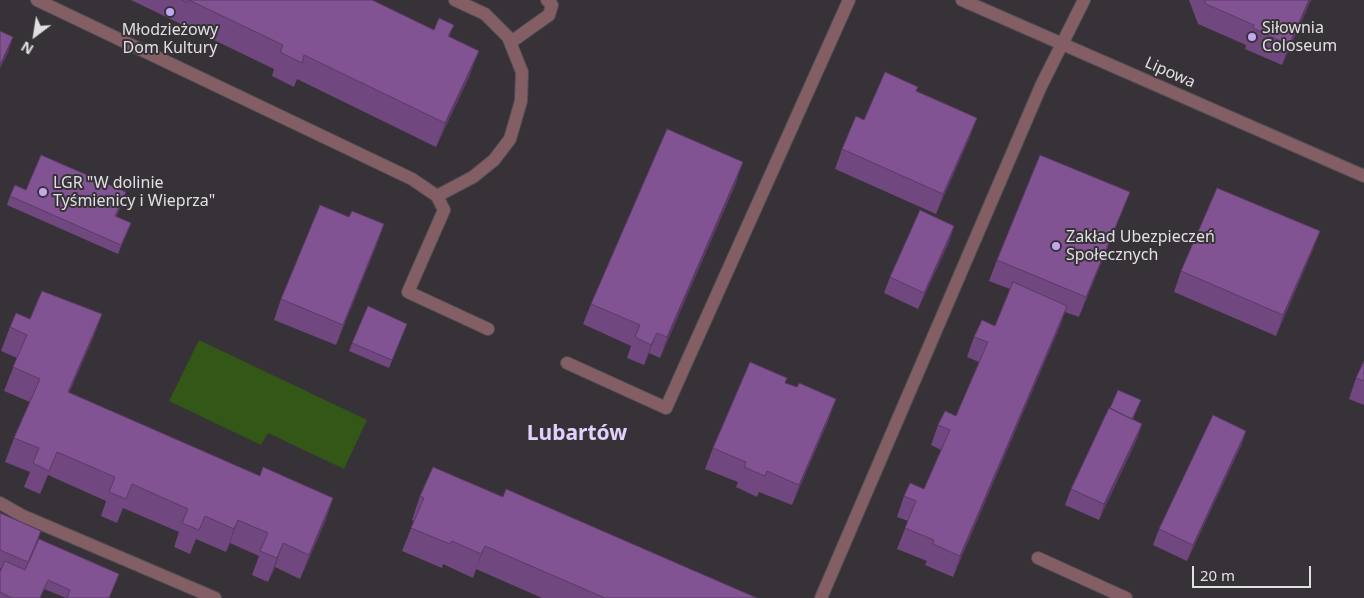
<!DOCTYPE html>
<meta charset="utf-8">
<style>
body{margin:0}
#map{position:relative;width:1364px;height:598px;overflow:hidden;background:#363237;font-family:"Noto Sans",sans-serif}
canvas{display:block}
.north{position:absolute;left:10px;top:10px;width:50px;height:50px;-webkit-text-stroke:4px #363237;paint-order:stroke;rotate:211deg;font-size:14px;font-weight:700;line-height:20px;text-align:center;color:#e1dfe2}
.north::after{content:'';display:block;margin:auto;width:18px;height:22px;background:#e1dfe2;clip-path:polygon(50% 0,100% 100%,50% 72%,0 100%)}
.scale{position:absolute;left:1192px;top:566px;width:119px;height:22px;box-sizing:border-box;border:2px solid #e1dfe2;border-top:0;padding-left:6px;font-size:15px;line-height:18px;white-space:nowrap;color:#e1dfe2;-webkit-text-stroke:4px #363237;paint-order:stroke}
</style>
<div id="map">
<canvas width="1364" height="598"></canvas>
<div class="north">N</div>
<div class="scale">20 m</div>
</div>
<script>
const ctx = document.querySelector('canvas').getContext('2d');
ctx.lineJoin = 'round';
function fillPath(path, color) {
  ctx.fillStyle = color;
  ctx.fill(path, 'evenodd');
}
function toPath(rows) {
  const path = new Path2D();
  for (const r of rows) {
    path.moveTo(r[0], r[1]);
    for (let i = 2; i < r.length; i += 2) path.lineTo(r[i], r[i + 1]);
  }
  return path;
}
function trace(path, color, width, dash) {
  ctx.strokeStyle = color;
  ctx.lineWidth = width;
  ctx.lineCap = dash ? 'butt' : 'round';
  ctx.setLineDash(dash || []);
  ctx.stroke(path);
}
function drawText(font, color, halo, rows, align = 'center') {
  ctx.font = font + ' "Noto Sans",sans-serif';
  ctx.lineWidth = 4;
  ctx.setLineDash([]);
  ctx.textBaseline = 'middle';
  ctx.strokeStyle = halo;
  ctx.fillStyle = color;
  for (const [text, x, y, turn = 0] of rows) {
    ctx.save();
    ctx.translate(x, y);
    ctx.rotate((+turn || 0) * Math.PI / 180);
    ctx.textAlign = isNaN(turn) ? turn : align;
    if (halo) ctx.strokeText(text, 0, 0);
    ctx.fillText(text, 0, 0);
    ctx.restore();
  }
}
const green = toPath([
 [199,340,367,420,344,469,268,433,261,445,169,401]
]);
const minor = toPath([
 [37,0,412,179,437,196,444,210,408,292,488,329],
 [962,0,1364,176],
 [511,42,549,15,552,5,547,0],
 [437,196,473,177,494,160,510,139,521,101,522,72,508,37,485,14,455,0],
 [567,363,666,408,849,0],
 [0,503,23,516,215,598],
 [1038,558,1126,598],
 [821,598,1041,86,1084,0]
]);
const wall = toPath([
 [131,0,372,0,434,30,454,25,449,37,470,75,436,147,297,79,294,87,272,76,274,69],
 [1189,0,1311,0,1282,65,1245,49,1246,45,1198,24],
 [916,91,977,118,969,139,936,214,835,169,842,149,864,120],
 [736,183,660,358,649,353,644,365,627,358,631,346,583,324,591,304],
 [26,190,123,201,116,217,131,223,118,254,7,205,10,196],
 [1122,212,1079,317,1065,312,1060,326,953,577,925,565,927,561,897,549,908,521,897,517,904,496,924,489,941,450,931,445,938,425,956,416,979,362,967,357,974,337,995,326,1010,289,989,281,997,260],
 [349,217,384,224,377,244,336,345,274,320,281,299],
 [954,226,949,242,918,309,884,293,890,277],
 [1320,231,1312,252,1276,336,1174,292,1181,271],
 [102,314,93,338,69,393,260,476,333,498,325,522,300,579,275,567,268,582,252,575,259,556,230,543,226,552,196,539,190,554,174,547,179,532,123,508,117,523,101,516,106,501,48,475,40,494,24,487,30,472,5,462,14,438,30,402,4,391,17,358,1,351,10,327,30,319],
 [407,324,389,368,349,351,352,343],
 [1364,361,1364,405,1349,399,1356,378],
 [785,383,829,419,792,505,759,492,757,497,736,487,738,482,705,469,713,448],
 [1141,400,1133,419,1142,424,1137,439,1099,520,1065,505,1071,489],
 [1246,431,1241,446,1187,561,1153,545,1159,529],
 [420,496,503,497,757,598,542,598,476,569,473,578,443,564,442,568,402,551,414,521,412,520],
 [0,513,39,539,119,574,109,598,66,598,44,589,40,598,0,598,0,572,1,569,0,568]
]);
const shadedWall = toPath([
 [1309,0,1311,0,1282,65,1289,45],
 [13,37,8,53,0,69,0,65],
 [479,51,470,75,436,147,445,123],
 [977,118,969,139,936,214,943,194],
 [743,162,736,183,660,358,667,337],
 [1130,192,1122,212,1079,317,1086,297],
 [131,223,128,231,118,254,121,245],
 [384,224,377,244,336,345,343,325],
 [954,226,949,242,918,309,924,293],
 [1320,231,1312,252,1276,336,1283,315],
 [1067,306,1060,326,953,577,960,556],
 [102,314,93,338,59,416,68,392],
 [657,333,649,353,644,365,651,345],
 [836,399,829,419,792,505,799,485],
 [1142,424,1137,439,1099,520,1104,504],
 [1246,431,1241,446,1187,561,1193,545],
 [333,498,325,522,300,579,309,555],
 [238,520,230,543,226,552,234,529],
 [283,543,275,567,268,582,277,558],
 [485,546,476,569,473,578,481,554]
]);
const building = toPath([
 [182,0,188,0,187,3,182,0],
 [189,0,372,0,434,30,439,18,454,25,448,36,479,51,445,123,304,55,302,63,280,52,283,45,189,0],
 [1204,0,1309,0,1289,45,1253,28,1254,25,1206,4,1204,0],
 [0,31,13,37,0,65,0,31],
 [885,72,918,87,916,91,977,118,943,194,842,149,856,116,864,120,885,72],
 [667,129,743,162,667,337,657,333,651,345,635,337,640,325,591,304,667,129],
 [41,155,126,192,115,216,131,223,121,245,10,196,15,185,26,190,41,155],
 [1040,155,1130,192,1086,297,997,260,1040,155],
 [1217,188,1320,231,1283,315,1181,271,1217,188],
 [320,205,349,217,352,211,384,224,343,325,281,299,320,205],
 [920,210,954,226,924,293,890,277,920,210],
 [1013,282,1067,306,960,556,933,544,934,540,905,528,916,501,904,496,910,483,924,489,950,430,938,425,945,411,956,416,988,342,974,337,982,320,995,326,1013,282],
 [42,291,102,314,68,392,260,476,263,467,333,498,309,555,283,543,277,558,260,551,268,533,238,520,234,529,205,516,199,530,182,523,188,509,132,484,126,499,109,492,115,477,57,452,49,471,33,463,39,448,14,438,40,379,13,367,27,335,10,327,16,313,30,319,42,291],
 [368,306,407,324,392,360,352,343,368,306],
 [1364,361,1364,381,1356,378,1364,361],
 [750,362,787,378,785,383,797,387,799,383,836,399,799,485,767,471,765,476,744,467,746,462,713,448,750,362],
 [1118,390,1141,400,1132,419,1110,408,1118,390],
 [1109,408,1142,424,1104,504,1071,489,1109,408],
 [1213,415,1246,431,1193,545,1159,529,1213,415],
 [433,467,503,497,506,489,757,598,605,598,485,546,481,554,452,541,450,544,411,528,424,498,420,496,433,467],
 [0,513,41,531,28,562,0,550,0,513],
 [39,539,119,574,109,598,67,598,70,590,48,580,40,598,12,598,0,592,0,572,5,561,25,570,39,539]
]);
const markers = [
 [170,12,5,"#c4a7f1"],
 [1252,37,5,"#c4a7f1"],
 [43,192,5,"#c4a7f1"],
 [1056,246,5,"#c4a7f1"]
];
const poiNames = [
 ["Siłownia",1262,28],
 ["Coloseum",1262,46],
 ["Młodzieżowy",170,30,"center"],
 ["Dom Kultury",170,48,"center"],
 ["LGR \"W dolinie",53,183],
 ["Tyśmienicy i Wieprza\"",53,201],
 ["Zakład Ubezpieczeń",1066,237],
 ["Społecznych",1066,255]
];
const streetNames = [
 ["Lipowa",1170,73,24]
];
const districtNames = [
 ["Lubartów",577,434]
];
fillPath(green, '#325716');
trace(minor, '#514e52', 14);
trace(minor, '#835f65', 12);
fillPath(wall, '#70477e');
fillPath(shadedWall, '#5b3a66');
fillPath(building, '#825392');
trace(building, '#5b3a66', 1);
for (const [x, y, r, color] of markers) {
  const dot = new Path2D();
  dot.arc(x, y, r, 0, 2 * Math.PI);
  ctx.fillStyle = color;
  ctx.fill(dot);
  trace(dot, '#363237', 2);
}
drawText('16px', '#e1dfe2', '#363237', poiNames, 'left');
drawText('16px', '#e1dfe2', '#363237', streetNames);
drawText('bold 21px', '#e1d1fc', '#363237', districtNames);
</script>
